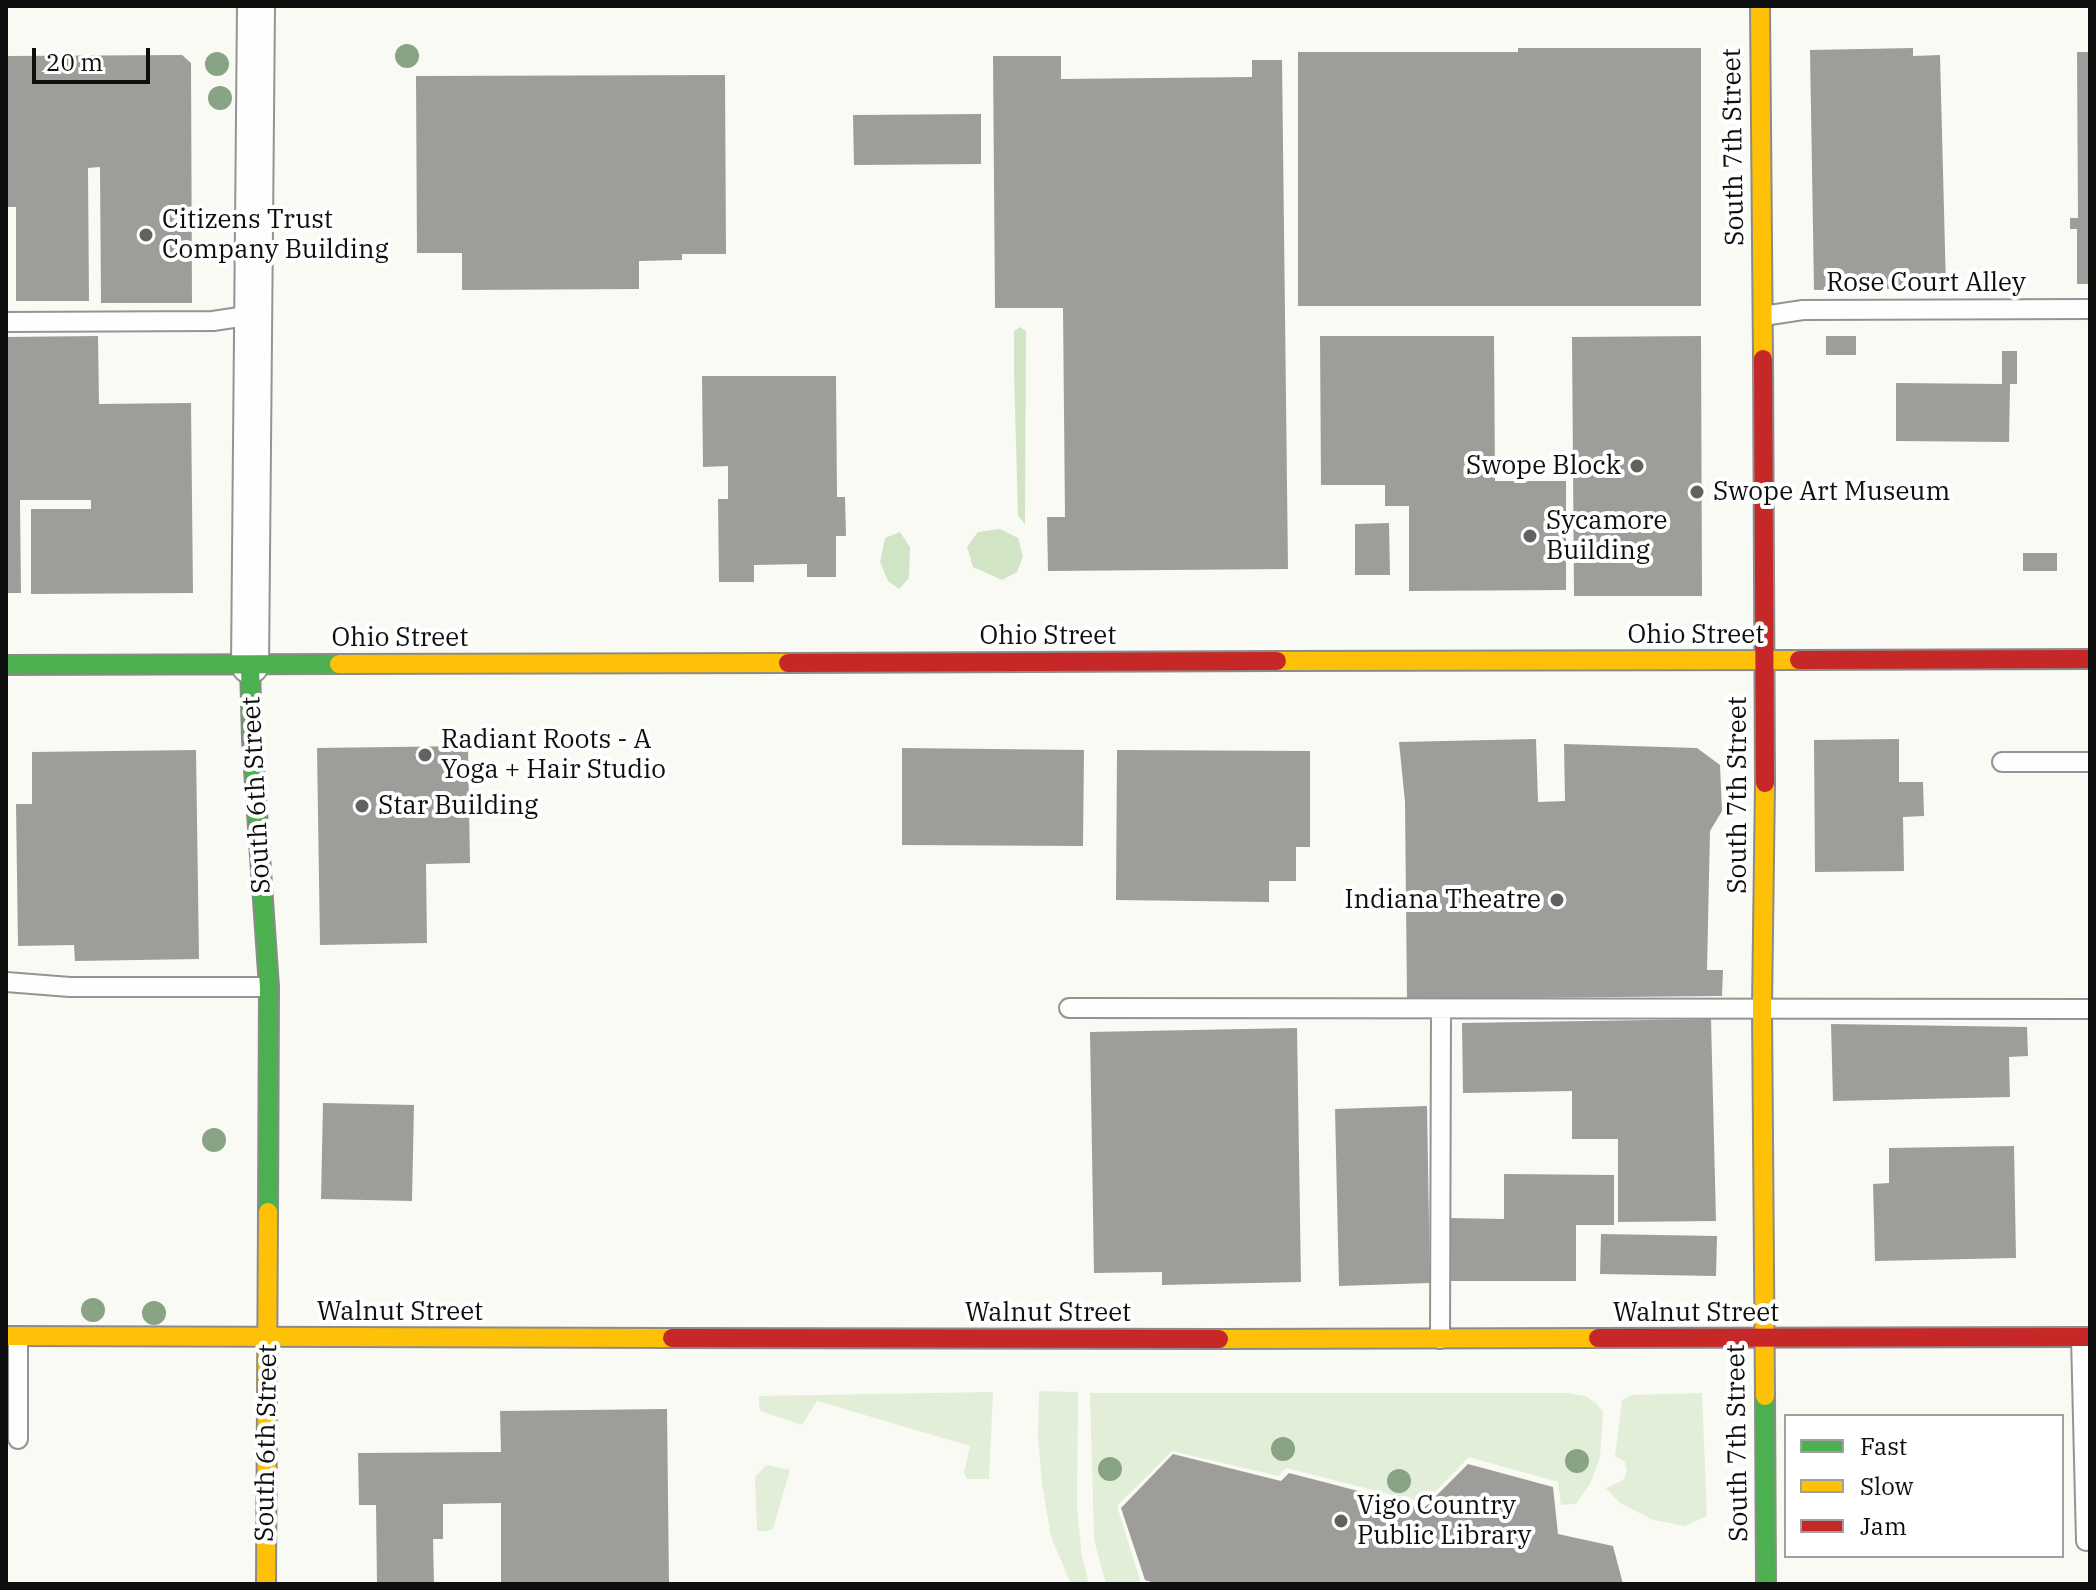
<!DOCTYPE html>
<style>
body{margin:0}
#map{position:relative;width:2096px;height:1590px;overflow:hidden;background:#fafaf5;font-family:"IBM Plex Serif",serif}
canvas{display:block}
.frame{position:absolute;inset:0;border:8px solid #0e0e0e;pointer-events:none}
.legend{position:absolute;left:1784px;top:1414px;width:280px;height:144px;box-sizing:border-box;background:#fff;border:2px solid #9f9f9f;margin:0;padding:10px 14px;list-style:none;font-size:24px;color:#0e0e0e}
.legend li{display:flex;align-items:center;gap:16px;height:40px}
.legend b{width:40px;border:2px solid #9f9f9f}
.scale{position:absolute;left:32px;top:48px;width:118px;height:36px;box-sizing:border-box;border:4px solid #0e0e0e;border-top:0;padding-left:10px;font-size:24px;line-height:28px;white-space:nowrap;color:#0e0e0e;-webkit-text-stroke:6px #fff;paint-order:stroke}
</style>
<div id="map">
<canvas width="2096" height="1590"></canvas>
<div class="frame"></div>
<ul class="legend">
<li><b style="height:10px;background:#4caf50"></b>Fast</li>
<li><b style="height:10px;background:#ffc107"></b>Slow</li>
<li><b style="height:10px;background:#c62828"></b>Jam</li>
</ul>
<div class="scale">20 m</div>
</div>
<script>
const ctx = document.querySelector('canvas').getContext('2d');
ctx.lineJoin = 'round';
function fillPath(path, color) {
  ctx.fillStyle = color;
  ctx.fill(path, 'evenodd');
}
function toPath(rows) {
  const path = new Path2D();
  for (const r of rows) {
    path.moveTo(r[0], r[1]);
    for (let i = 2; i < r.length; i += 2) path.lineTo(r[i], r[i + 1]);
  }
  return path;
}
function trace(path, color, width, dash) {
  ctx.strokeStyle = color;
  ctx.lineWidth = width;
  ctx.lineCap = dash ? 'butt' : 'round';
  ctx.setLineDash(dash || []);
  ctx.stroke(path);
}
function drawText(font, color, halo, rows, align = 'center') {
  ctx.font = font + ' "IBM Plex Serif",serif';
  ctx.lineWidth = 8;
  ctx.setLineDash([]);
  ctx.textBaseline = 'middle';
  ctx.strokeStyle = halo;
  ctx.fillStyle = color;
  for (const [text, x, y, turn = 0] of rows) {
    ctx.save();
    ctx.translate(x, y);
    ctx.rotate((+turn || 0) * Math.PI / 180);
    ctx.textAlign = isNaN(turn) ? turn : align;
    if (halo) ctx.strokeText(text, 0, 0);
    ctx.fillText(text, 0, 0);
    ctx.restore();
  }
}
const green = toPath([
 [1039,1391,1078,1392,1077,1509,1082,1556,1089,1584,1071,1584,1051,1537,1042,1484,1038,1436],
 [993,1392,989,1479,967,1479,964,1473,970,1446,817,1401,802,1425,761,1411,759,1405,759,1396],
 [1090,1393,1567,1393,1586,1396,1597,1404,1603,1413,1600,1457,1590,1484,1576,1504,1561,1505,1558,1482,1469,1457,1424,1503,1286,1468,1278,1476,1172,1451,1117,1506,1140,1580,1135,1584,1106,1584,1094,1540],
 [1702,1393,1707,1516,1685,1526,1653,1520,1620,1503,1606,1488,1623,1480,1627,1471,1625,1462,1615,1456,1622,1400,1632,1395],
 [766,1465,790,1470,773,1529,767,1531,757,1531,755,1477]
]);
const forest = toPath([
 [1020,327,1026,331,1025,524,1018,516,1014,372,1014,331],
 [1000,529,1018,538,1023,557,1017,572,1002,580,973,567,967,547,978,532],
 [900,532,910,547,909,578,899,589,888,581,880,562,885,538]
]);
const building = toPath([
 [1518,48,1701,48,1701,306,1298,306,1298,52,1518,52],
 [1913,48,1913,56,1940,55,1946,288,1814,290,1810,50],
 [2077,52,2090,52,2090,284,2077,284,2077,229,2070,229,2070,218,2078,218],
 [182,55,191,63,192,303,101,303,100,167,88,168,89,301,16,301,16,207,6,207,6,56],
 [993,56,1061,56,1061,79,1252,77,1252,60,1282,60,1288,569,1048,571,1047,517,1065,517,1063,308,995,308],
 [725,75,726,254,682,254,682,260,639,261,639,289,462,290,462,253,417,253,416,76],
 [981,114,981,164,854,165,853,115],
 [98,336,99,404,191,403,193,593,31,594,31,509,91,509,91,500,20,500,21,593,6,593,6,337],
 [1320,336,1494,336,1495,481,1566,481,1566,590,1409,591,1409,506,1385,506,1385,485,1321,485],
 [1701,336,1702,596,1574,596,1572,337],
 [1826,336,1856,336,1856,355,1826,355],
 [2002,351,2017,351,2017,384,2010,384,2009,442,1896,441,1896,383,2002,384],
 [702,376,836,376,837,497,845,497,846,536,836,536,836,577,807,577,807,564,754,565,754,582,719,582,718,499,728,499,728,466,703,467],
 [1389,523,1390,575,1355,575,1355,524],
 [2023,553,2057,553,2057,571,2023,571],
 [1536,739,1538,802,1565,801,1564,744,1697,748,1720,765,1722,811,1710,831,1707,970,1723,970,1722,996,1407,999,1405,802,1399,742],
 [1899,739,1899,782,1923,782,1924,816,1903,817,1904,871,1815,872,1814,740],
 [468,746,470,863,426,864,427,943,320,945,317,748],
 [902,748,1084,750,1083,846,902,845],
 [196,750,199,959,75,961,74,945,18,946,16,804,32,804,32,752],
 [1117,750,1310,751,1310,847,1296,847,1296,881,1269,881,1269,902,1116,900],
 [1711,1019,1716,1221,1618,1222,1618,1139,1572,1139,1572,1091,1463,1093,1462,1023],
 [1831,1024,2027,1027,2028,1056,2009,1057,2010,1097,1833,1101],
 [1297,1028,1301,1282,1162,1285,1162,1272,1094,1273,1090,1032],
 [323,1103,414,1105,412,1201,321,1199],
 [1427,1106,1430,1283,1339,1286,1335,1109],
 [2014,1146,2016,1258,1875,1261,1873,1184,1889,1183,1889,1148],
 [1504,1174,1614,1175,1614,1225,1576,1225,1576,1281,1451,1281,1451,1218,1504,1219],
 [1601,1234,1717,1236,1716,1276,1600,1274],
 [667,1409,669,1584,501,1584,501,1503,443,1504,443,1539,433,1539,434,1584,377,1584,376,1505,359,1505,358,1453,501,1452,500,1411],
 [1173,1454,1281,1481,1289,1473,1424,1508,1468,1464,1553,1487,1558,1534,1613,1546,1623,1584,1158,1584,1145,1580,1121,1508]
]);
const lane = toPath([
 [1763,316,1803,310,2090,309],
 [6,322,213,321,253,315],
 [2002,762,2090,762],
 [6,982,70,987,269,987],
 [1069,1008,2090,1009],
 [18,1336,18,1439],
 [2081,1337,2086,1541],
 [1440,1339,1441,1010]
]);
const street = toPath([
 [250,665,256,6]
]);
const fast = toPath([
 [6,665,339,664],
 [250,665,252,740,269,987,268,1212],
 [1765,1396,1766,1584]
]);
const slow = toPath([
 [1760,6,1763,359],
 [1277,661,1799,660],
 [339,664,788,663],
 [6,1336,672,1338],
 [1219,1339,1598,1338],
 [1765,1396,1762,1007,1765,783],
 [266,1584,268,1212]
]);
const jam = toPath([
 [1763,359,1765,783],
 [1799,660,2090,659],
 [788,663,1277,661],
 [672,1338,1219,1339],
 [1598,1338,2090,1337]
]);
const trees = [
 [407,56],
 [217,64],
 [220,98],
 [214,1140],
 [93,1310],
 [154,1313],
 [1283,1449],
 [1577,1461],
 [1110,1469],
 [1399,1481]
];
const markers = [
 [146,235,8,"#61615f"],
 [1637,466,8,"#61615f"],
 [1697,492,8,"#61615f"],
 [1530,536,8,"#61615f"],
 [425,755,8,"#61615f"],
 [362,806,8,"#61615f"],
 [1557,900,8,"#61615f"],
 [1341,1521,8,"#61615f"]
];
const streetNames = [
 ["South 7th Street",1734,147,-91],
 ["Rose Court Alley",1926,283],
 ["Ohio Street",1696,635],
 ["Ohio Street",1048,636],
 ["Ohio Street",400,638],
 ["South 6th Street",257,795,-93],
 ["South 7th Street",1738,795,-90],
 ["Walnut Street",400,1312],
 ["Walnut Street",1048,1313],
 ["Walnut Street",1696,1313],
 ["South 6th Street",267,1443,-89],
 ["South 7th Street",1738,1443,-91]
];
const poiNames = [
 ["Citizens Trust",162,220],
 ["Company Building",162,250],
 ["Swope Block",1621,466,"right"],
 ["Swope Art Museum",1713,492],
 ["Sycamore",1546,521],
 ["Building",1546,551],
 ["Radiant Roots - A",441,740],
 ["Yoga + Hair Studio",441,770],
 ["Star Building",378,806],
 ["Indiana Theatre",1541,900,"right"],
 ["Vigo Country",1357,1506],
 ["Public Library",1357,1536]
];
fillPath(green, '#e2eed7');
fillPath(forest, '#d2e4c6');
fillPath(building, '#9e9d9a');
trace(lane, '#949492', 22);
trace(street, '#949492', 40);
trace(fast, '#8b8b89', 22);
trace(slow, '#8b8b89', 22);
trace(jam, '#8b8b89', 22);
trace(lane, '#fefefe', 18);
trace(street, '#fefefe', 36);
trace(fast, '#4caf50', 18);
trace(slow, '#ffc107', 18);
trace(jam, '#c62828', 18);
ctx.fillStyle = '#89a484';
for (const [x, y] of trees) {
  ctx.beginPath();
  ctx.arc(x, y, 12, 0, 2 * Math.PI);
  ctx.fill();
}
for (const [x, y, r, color] of markers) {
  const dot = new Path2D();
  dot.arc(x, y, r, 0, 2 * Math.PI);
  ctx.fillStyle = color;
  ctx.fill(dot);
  trace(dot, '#fff', 3);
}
drawText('26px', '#0e0e0e', '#fff', streetNames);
drawText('26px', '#0e0e0e', '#fff', poiNames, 'left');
</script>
